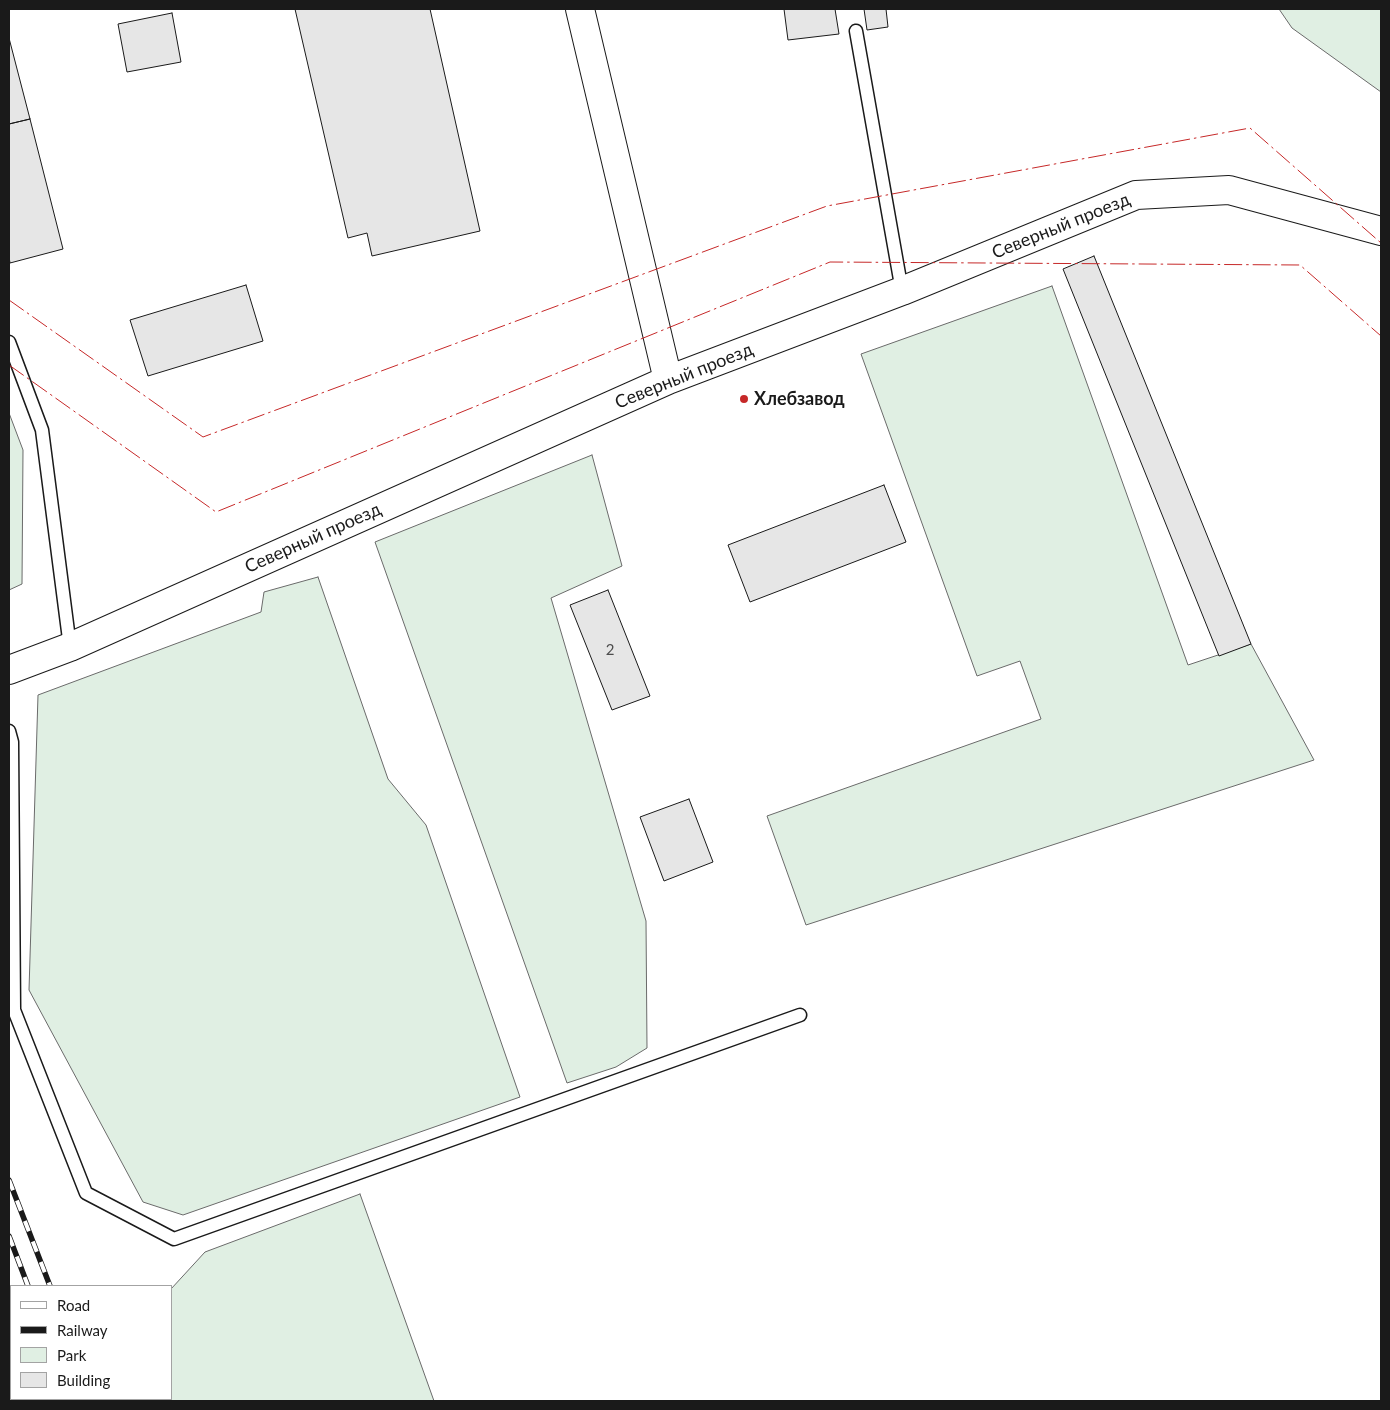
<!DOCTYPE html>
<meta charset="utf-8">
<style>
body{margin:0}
#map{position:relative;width:1390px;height:1410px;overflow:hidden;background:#fff;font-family:Lato,sans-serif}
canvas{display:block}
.frame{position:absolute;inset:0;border:10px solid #1a1a1a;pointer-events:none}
.legend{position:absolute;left:10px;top:1285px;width:162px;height:115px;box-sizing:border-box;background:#fff;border:1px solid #a3a3a3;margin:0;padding:6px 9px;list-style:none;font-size:15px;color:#1a1a1a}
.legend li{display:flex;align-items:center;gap:10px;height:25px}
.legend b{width:25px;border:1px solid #a3a3a3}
</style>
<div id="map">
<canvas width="1390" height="1410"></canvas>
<div class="frame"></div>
<ul class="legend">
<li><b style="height:6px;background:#fff"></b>Road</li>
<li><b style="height:6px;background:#1a1a1a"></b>Railway</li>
<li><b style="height:14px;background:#e0efe3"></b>Park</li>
<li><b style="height:14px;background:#e6e6e6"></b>Building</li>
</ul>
</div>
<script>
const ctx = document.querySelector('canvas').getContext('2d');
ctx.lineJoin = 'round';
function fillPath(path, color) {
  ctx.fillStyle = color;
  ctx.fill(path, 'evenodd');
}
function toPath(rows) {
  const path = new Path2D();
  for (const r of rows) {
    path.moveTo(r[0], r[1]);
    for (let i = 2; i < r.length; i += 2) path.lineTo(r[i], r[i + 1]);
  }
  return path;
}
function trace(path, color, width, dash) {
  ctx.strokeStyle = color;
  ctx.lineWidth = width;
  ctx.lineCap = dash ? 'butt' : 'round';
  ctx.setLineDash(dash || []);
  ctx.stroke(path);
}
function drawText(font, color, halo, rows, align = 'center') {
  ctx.font = font + ' Lato,sans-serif';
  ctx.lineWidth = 4;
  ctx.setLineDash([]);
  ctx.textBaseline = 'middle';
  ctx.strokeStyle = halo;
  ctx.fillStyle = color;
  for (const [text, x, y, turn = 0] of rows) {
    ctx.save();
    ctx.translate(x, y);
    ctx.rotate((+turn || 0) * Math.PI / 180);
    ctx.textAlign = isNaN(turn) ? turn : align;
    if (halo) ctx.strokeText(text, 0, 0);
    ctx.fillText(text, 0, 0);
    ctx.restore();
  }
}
const green = toPath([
 [1279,9,1381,9,1381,92,1292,28,1279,9],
 [1052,286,1188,665,1251,644,1314,760,806,925,767,816,1041,719,1020,661,977,676,861,354,1052,286],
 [9,413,23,450,22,584,9,590,9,413],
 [592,455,622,566,551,598,646,921,647,1048,616,1067,567,1083,375,542,592,455],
 [318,577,388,779,426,825,520,1097,183,1215,143,1202,29,990,38,695,261,612,264,592,318,577],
 [360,1194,434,1401,151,1401,150,1399,171,1399,171,1289,205,1252,360,1194]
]);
const building = toPath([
 [295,9,430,9,480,231,372,256,367,233,348,238,295,9],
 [784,9,835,9,839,34,788,40,784,9],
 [864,9,886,9,888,27,867,30,864,9],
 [172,13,181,62,127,72,118,24,172,13],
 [9,38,30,119,9,124,9,38],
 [30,119,63,249,10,263,9,257,9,124,30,119],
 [1094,256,1251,644,1219,656,1063,269,1094,256],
 [246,285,263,341,148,376,130,320,246,285],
 [884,485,906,542,750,602,728,545,884,485],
 [608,590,650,696,612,710,570,605,608,590],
 [689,799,713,862,664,881,640,817,689,799]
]);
const lane = toPath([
 [856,31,902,291],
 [9,342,42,430,70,647],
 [9,731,12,742,14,1010,86,1193,174,1239,800,1015]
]);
const secondary = toPath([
 [580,9,668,380],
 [9,670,70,647,668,380,902,291,1136,195,1229,190,1381,231]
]);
const rail = toPath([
 [9,1180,50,1286],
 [9,1236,28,1286],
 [9,1325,11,1331],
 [37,1399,38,1401],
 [71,1399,72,1401],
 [94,1399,95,1401]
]);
const fence = toPath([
 [9,1301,11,1307],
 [47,1399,48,1401]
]);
const power = toPath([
 [9,300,203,437,827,206,1250,128,1381,243],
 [9,365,216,512,830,262,1300,265,1381,336]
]);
const markers = [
 [744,399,5,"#c62828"]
];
const numberNames = [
 ["2",610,650]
];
const streetNames = [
 ["Северный проезд",1061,226,-22],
 ["Северный проезд",684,376,-22],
 ["Северный проезд",313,538,-24]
];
const poiNames = [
 ["Хлебзавод",754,399]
];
fillPath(green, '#e0efe3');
trace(green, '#6a6a6a', 1);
fillPath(building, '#e6e6e6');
trace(building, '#1a1a1a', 1);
trace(lane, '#1a1a1a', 15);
trace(secondary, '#1a1a1a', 30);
trace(lane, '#fff', 12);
trace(secondary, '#fff', 28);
trace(rail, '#1a1a1a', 5.5);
trace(rail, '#fff', 4, [11]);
trace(fence, '#1a1a1a', 1, [6, 2.5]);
trace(power, '#c62828', 1, [18, 4, 2.5, 4]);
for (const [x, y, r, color] of markers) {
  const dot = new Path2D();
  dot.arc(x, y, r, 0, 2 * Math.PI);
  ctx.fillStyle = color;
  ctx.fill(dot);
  trace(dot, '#fff', 2);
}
drawText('15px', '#4d4d4d', null, numberNames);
drawText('18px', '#1a1a1a', '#fff', streetNames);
drawText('bold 18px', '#1a1a1a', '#fff', poiNames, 'left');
</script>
